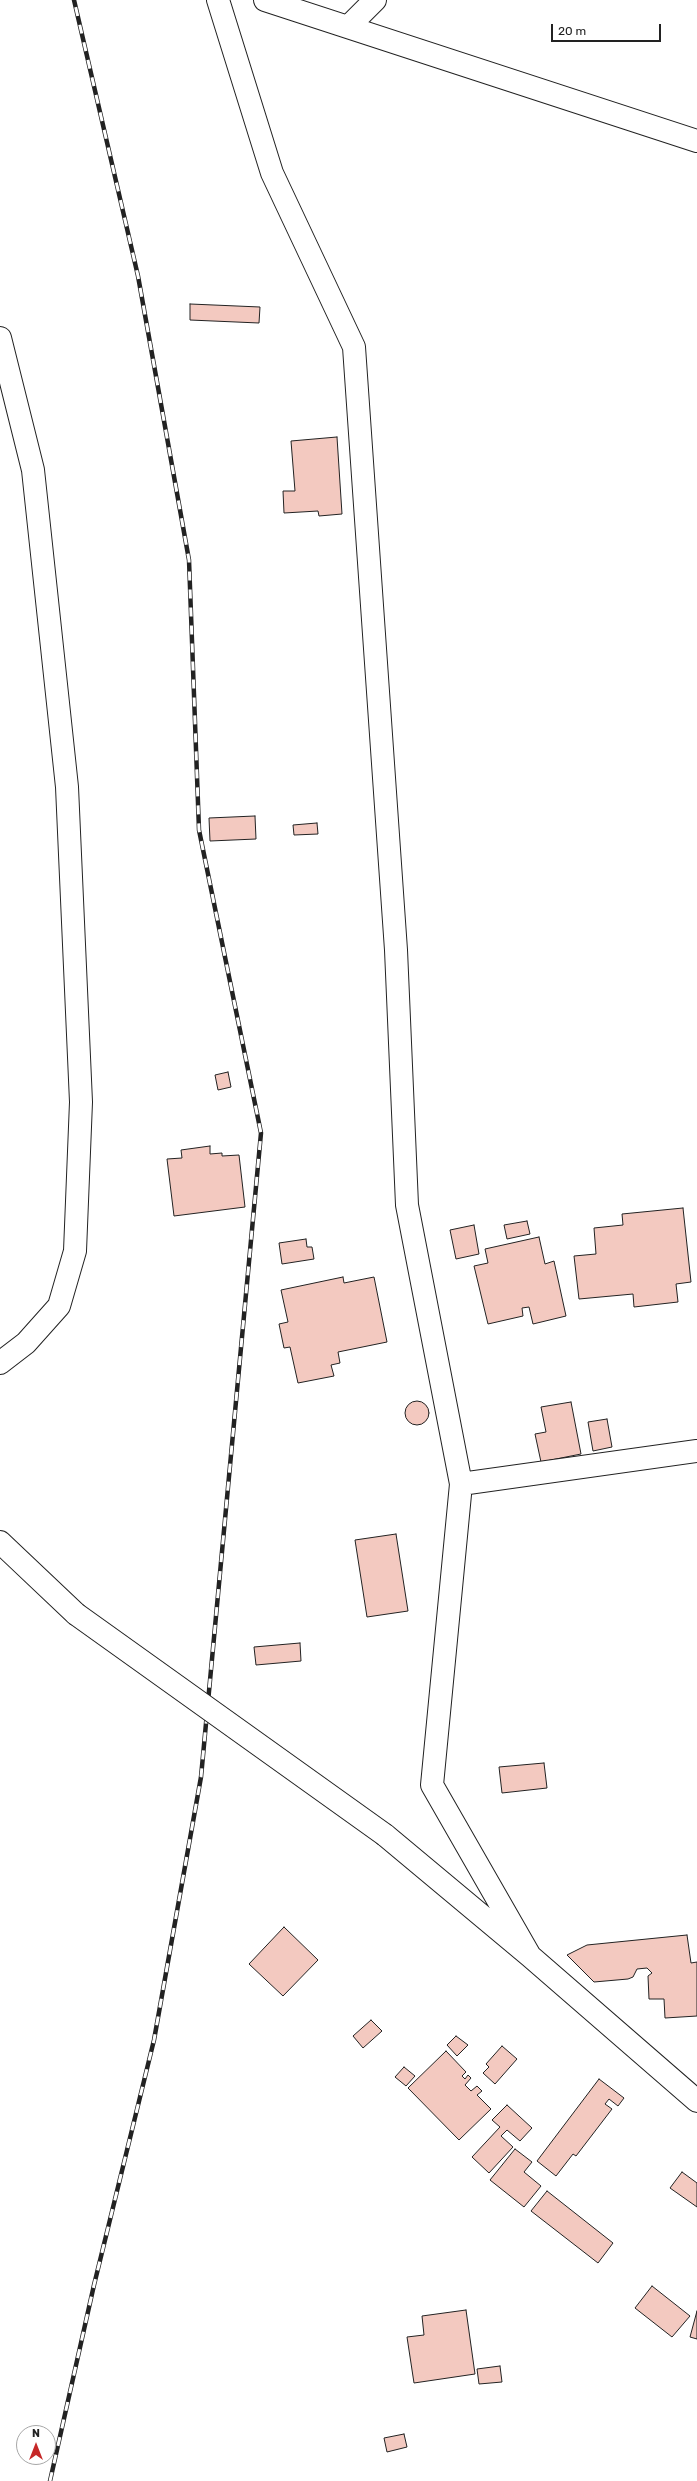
<!DOCTYPE html>
<style>
body{margin:0}
#map{position:relative;width:697px;height:2481px;overflow:hidden;background:#fff;font-family:Rubik,sans-serif}
canvas{display:block}
.north{position:absolute;left:16px;top:2425px;width:40px;height:40px;box-sizing:border-box;background:#fff;border:1px solid #a7a7a7;border-radius:50%;rotate:0deg;font-size:11px;font-weight:700;line-height:16px;text-align:center;color:#222}
.north::after{content:'';display:block;margin:auto;width:14px;height:18px;background:#c62828;clip-path:polygon(50% 0,100% 100%,50% 72%,0 100%)}
.scale{position:absolute;left:551px;top:24px;width:110px;height:18px;box-sizing:border-box;border:2px solid #222;border-top:0;padding-left:5px;font-size:12px;line-height:14px;white-space:nowrap;color:#222;-webkit-text-stroke:3px #fff;paint-order:stroke}
</style>
<div id="map">
<canvas width="697" height="2481"></canvas>
<div class="north">N</div>
<div class="scale">20 m</div>
</div>
<script>
const ctx = document.querySelector('canvas').getContext('2d');
ctx.lineJoin = 'round';
function fillPath(path, color) {
  ctx.fillStyle = color;
  ctx.fill(path, 'evenodd');
}
function toPath(rows) {
  const path = new Path2D();
  for (const r of rows) {
    if (r.length === 3) {
      path.moveTo(r[0] + r[2], r[1]);
      path.arc(r[0], r[1], r[2], 0, 2 * Math.PI);
      continue;
    }
    path.moveTo(r[0], r[1]);
    for (let i = 2; i < r.length; i += 2) path.lineTo(r[i], r[i + 1]);
  }
  return path;
}
function trace(path, color, width, dash) {
  ctx.strokeStyle = color;
  ctx.lineWidth = width;
  ctx.lineCap = dash ? 'butt' : 'round';
  ctx.setLineDash(dash || []);
  ctx.stroke(path);
}
const building = toPath([
 [190,304,260,307,259,323,190,320,190,304],
 [337,437,342,514,319,516,318,511,284,513,283,491,295,491,291,441,337,437],
 [255,816,256,839,210,841,209,818,255,816],
 [317,823,318,834,294,835,293,825,317,823],
 [228,1072,231,1087,218,1090,215,1075,228,1072],
 [210,1146,210,1154,222,1153,222,1156,239,1155,245,1207,174,1216,167,1159,182,1158,181,1150,210,1146],
 [683,1208,691,1282,676,1284,678,1302,634,1307,633,1294,579,1299,574,1256,596,1254,594,1228,623,1225,622,1214,683,1208],
 [527,1221,530,1234,507,1239,504,1225,527,1221],
 [474,1225,479,1254,456,1259,450,1230,474,1225],
 [539,1237,545,1264,554,1261,566,1316,533,1324,529,1307,522,1308,523,1316,488,1324,474,1266,488,1263,485,1249,539,1237],
 [306,1239,307,1247,312,1247,314,1259,282,1264,279,1243,306,1239],
 [343,1277,344,1283,374,1277,387,1342,338,1352,340,1363,331,1365,334,1376,298,1383,290,1347,284,1348,279,1324,288,1322,281,1290,343,1277],
 [417,1413,12],
 [571,1402,581,1454,541,1462,535,1434,546,1432,541,1407,571,1402],
 [607,1419,612,1447,593,1451,588,1422,607,1419],
 [396,1534,408,1611,367,1617,355,1540,396,1534],
 [300,1643,301,1661,256,1665,254,1647,300,1643],
 [544,1763,547,1788,502,1793,499,1767,544,1763],
 [284,1927,318,1960,283,1996,249,1964,284,1927],
 [687,1935,691,1963,697,1962,697,2016,665,2018,664,1999,649,1999,648,1976,652,1973,647,1968,637,1969,633,1977,628,1979,594,1982,567,1955,587,1945,687,1935],
 [371,2020,382,2031,363,2048,353,2036,371,2020],
 [456,2036,468,2045,457,2056,447,2045,456,2036],
 [502,2046,517,2059,495,2084,483,2073,489,2067,486,2064,502,2046],
 [446,2051,466,2072,462,2076,465,2079,468,2075,471,2078,465,2085,471,2091,477,2086,482,2091,477,2095,491,2109,459,2140,408,2088,446,2051],
 [404,2067,415,2076,406,2086,395,2077,404,2067],
 [599,2079,624,2098,618,2106,609,2099,605,2104,612,2109,576,2156,573,2154,556,2176,537,2161,599,2079],
 [507,2105,532,2128,520,2141,507,2130,501,2136,513,2147,489,2173,472,2157,500,2127,492,2120,507,2105],
 [515,2149,532,2162,524,2172,541,2186,524,2207,490,2180,515,2149],
 [682,2172,697,2183,697,2207,670,2188,682,2172],
 [547,2191,613,2243,598,2263,531,2211,547,2191],
 [652,2286,690,2316,672,2337,635,2308,652,2286],
 [466,2310,475,2374,414,2383,407,2337,424,2335,422,2316,466,2310],
 [697,2311,697,2339,690,2337,697,2311],
 [500,2366,502,2382,479,2384,477,2369,500,2366],
 [404,2434,407,2447,387,2452,384,2438,404,2434]
]);
const minor = toPath([
 [218,0,272,173,354,347,396,950,407,1205,461,1484],
 [265,0,697,141],
 [348,27,375,0],
 [0,338,33,470,67,787,81,1102,75,1251,59,1306,26,1343,0,1363],
 [0,1542,76,1614],
 [385,1835,530,1956,697,2101],
 [530,1956,432,1785,461,1484,697,1451]
]);
const rail = toPath([
 [50,2481,94,2285,154,2040,201,1777,261,1133,199,830,189,560,138,276,74,0]
]);
const minorBridge = toPath([
 [76,1614,385,1835]
]);
fillPath(building, '#f3c9c0');
trace(building, '#222', 1);
trace(minor, '#222', 24);
trace(minor, '#fff', 22);
trace(rail, '#222', 4.5);
trace(rail, '#fff', 3, [9]);
trace(minorBridge, '#222', 24, []);
trace(minorBridge, '#fff', 22);
</script>
